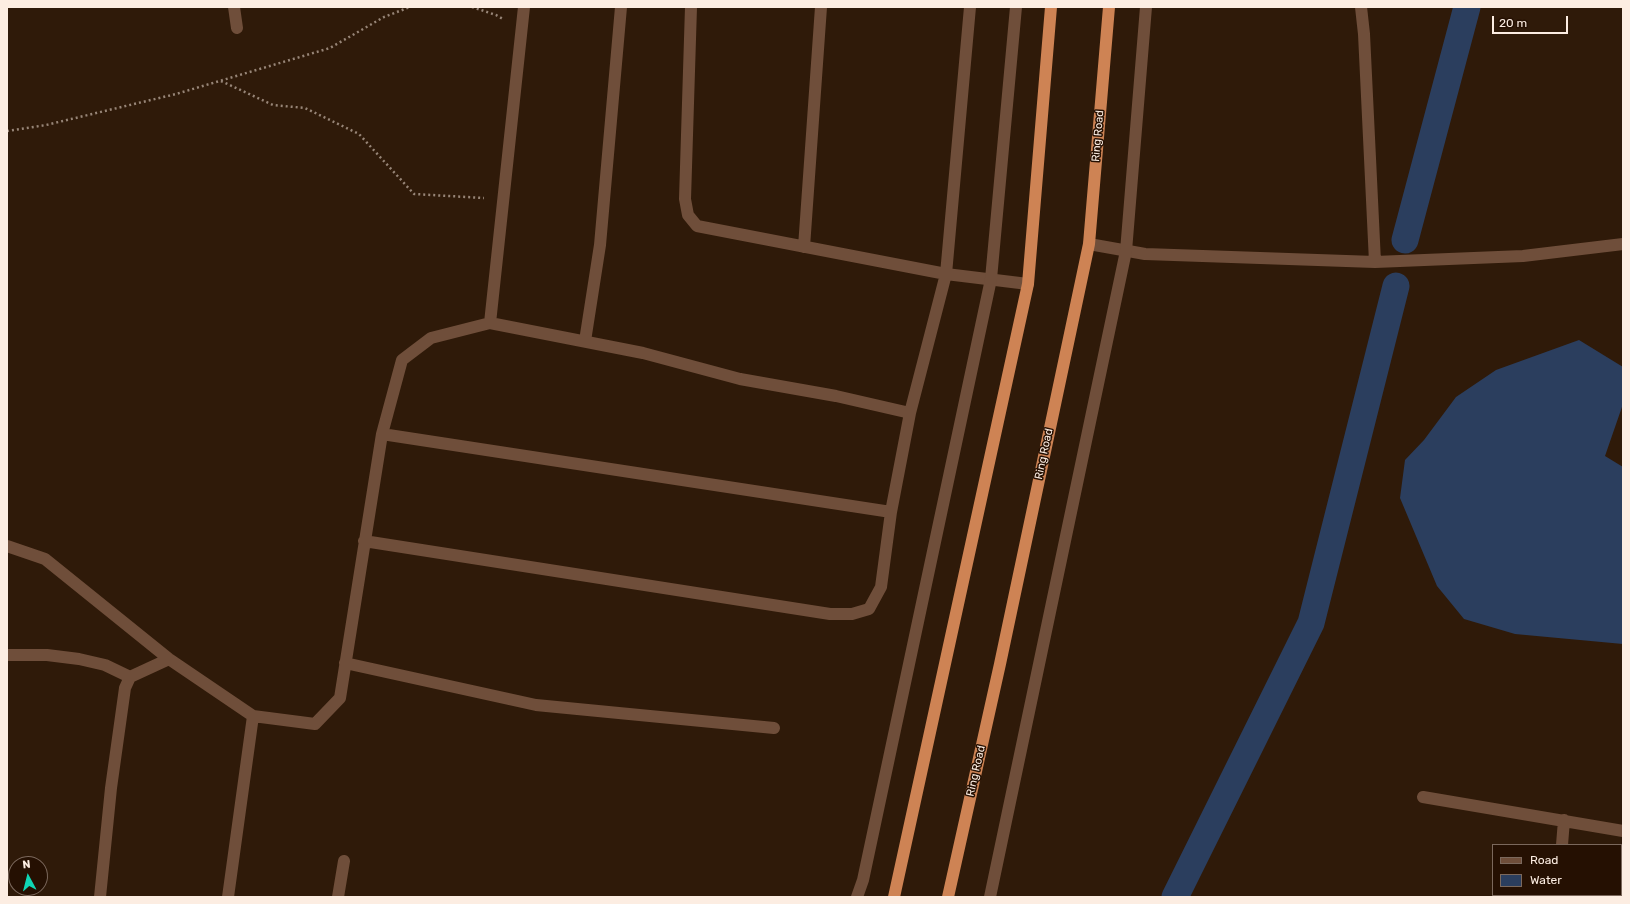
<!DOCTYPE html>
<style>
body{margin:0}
#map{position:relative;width:1630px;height:904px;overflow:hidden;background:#2f1a09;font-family:Rubik,sans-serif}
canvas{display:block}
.frame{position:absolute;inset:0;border:8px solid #fcede2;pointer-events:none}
.legend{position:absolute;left:1492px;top:844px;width:130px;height:52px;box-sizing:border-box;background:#251002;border:1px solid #7b685c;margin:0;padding:5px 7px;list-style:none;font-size:12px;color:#fcede2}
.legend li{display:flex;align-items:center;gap:8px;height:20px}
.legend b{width:20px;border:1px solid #7b685c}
.north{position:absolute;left:8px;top:856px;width:40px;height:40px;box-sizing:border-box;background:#251002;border:1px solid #7b685c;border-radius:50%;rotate:353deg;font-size:11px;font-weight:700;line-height:16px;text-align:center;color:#fcede2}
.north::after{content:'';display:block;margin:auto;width:14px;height:18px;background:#0fd5b4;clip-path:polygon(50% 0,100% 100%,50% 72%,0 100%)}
.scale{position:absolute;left:1492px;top:16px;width:76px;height:18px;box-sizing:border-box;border:2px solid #fcede2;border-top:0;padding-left:5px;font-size:12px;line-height:14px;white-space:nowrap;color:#fcede2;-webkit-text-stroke:3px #251002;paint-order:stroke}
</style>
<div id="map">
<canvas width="1630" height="904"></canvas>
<div class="frame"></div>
<ul class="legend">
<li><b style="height:5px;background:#6f4e3a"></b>Road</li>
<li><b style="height:11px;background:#2b3e5e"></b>Water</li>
</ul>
<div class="north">N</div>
<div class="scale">20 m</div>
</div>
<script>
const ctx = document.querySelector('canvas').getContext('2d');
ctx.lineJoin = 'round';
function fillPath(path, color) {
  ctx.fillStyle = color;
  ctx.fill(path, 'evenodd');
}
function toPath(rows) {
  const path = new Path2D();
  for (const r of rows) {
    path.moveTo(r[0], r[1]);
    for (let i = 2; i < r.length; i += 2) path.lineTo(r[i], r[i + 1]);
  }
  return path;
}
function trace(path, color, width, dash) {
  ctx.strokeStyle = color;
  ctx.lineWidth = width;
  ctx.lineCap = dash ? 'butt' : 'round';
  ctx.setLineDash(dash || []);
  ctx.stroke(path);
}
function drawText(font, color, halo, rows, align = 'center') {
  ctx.font = font + ' Rubik,sans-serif';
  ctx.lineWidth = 3;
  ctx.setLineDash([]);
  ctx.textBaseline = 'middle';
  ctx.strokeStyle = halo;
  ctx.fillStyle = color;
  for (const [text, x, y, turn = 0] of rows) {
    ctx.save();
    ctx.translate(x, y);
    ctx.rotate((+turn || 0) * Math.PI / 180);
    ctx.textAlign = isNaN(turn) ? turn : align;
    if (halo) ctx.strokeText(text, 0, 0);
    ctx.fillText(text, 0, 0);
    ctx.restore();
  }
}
const water = toPath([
 [1579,340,1623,367,1623,404,1605,456,1623,467,1623,644,1515,634,1464,619,1437,586,1400,498,1405,460,1424,440,1456,397,1496,370]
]);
const canal = toPath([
 [1405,240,1467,7],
 [1175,897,1311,623,1396,286]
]);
const path = toPath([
 [472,7,496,15,503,19],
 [221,81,273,105,305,108,359,134,414,194,484,198],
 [7,131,46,125,176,94,330,48,384,17,410,7]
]);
const minor = toPath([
 [234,7,237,28],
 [691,7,685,199,688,215,697,226,946,274,970,7],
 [1361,7,1364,34,1375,262],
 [1089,244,1145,254,1375,262,1523,256,1623,244],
 [804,247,821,7],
 [490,323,524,7],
 [585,341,600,245,621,7],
 [382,434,891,512],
 [364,541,830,614,852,614,869,609,881,587,891,512,910,413],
 [7,546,45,559,169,659,253,716,315,724,340,698,382,434,402,360,431,338,490,323,643,353,740,379,836,396,910,413,946,274,1028,284],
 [7,655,47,655,79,659,105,665,130,677],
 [345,663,536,705,774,728],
 [1423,797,1623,831],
 [1562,845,1564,820],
 [100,897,111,788,125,688,130,677,169,659],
 [228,897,253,716],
 [338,897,344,861],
 [1557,897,1557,895]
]);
const tertiary = toPath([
 [857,897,863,880,991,279,1016,7],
 [990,897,1126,251,1146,7]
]);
const trunk = toPath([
 [894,897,1028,284,1051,7],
 [948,897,1000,664,1089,244,1109,7]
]);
const streetNames = [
 ["Ring Road",1098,136,-85],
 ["Ring Road",1044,454,-78],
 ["Ring Road",976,771,-77]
];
fillPath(water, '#2b3e5e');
trace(canal, '#2b3e5e', 27);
trace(path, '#978577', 2.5, [2, 3]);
trace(minor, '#6f4e3a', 12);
trace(tertiary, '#6f4e3a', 12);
trace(trunk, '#ce8354', 12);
drawText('11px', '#fcede2', '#251002', streetNames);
</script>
